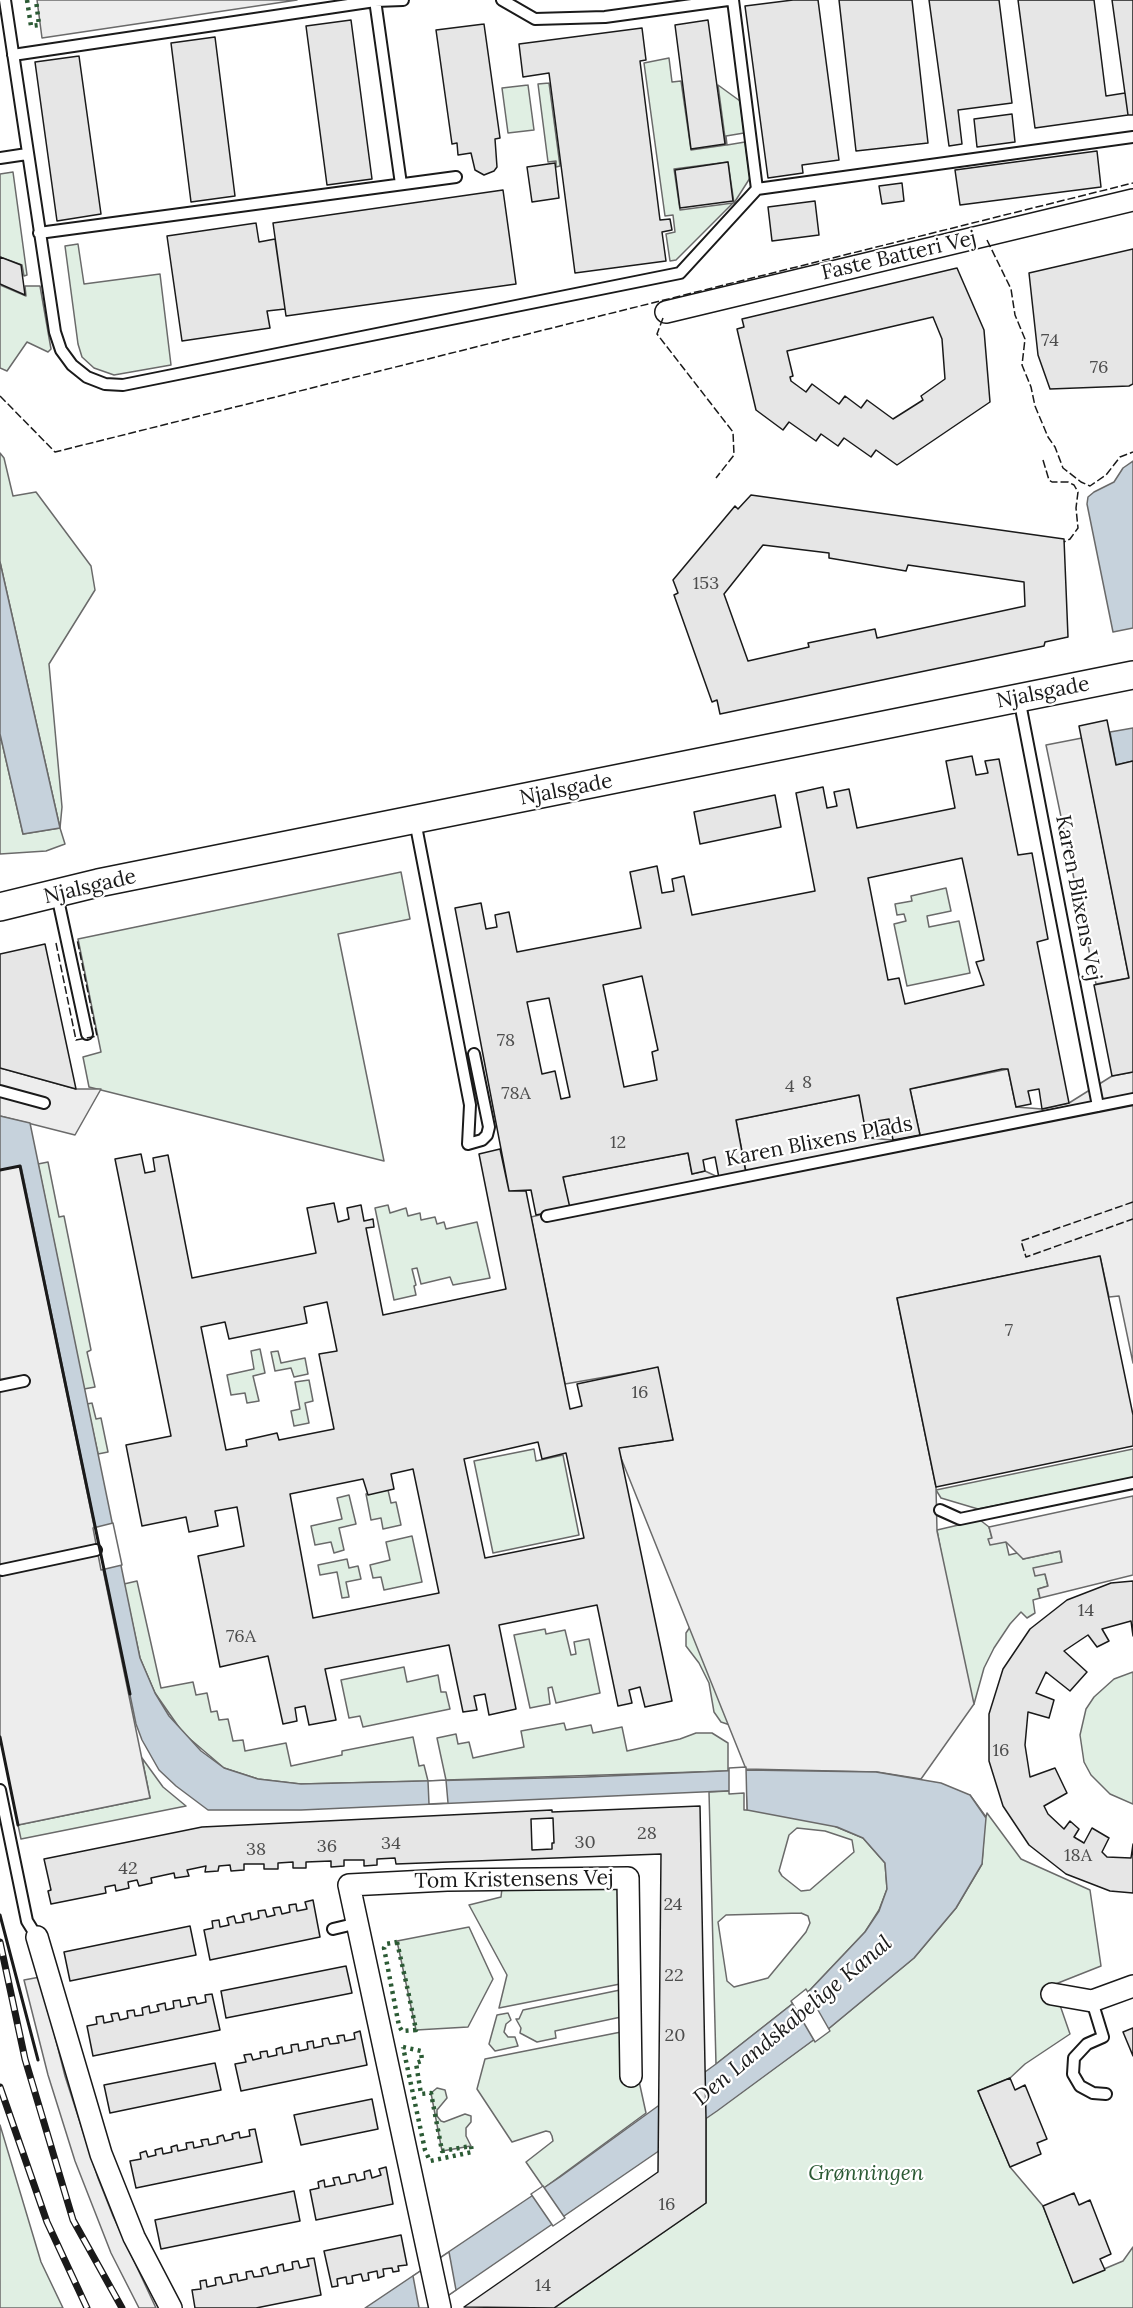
<!DOCTYPE html>
<meta charset="utf-8">
<style>
body{margin:0}
canvas{display:block;background:#fff}
</style>
<canvas width="1133" height="2308"></canvas>
<script>
const ctx = document.querySelector('canvas').getContext('2d');
ctx.lineJoin = 'round';
function fillPath(path, color) {
  ctx.fillStyle = color;
  ctx.fill(path, 'evenodd');
}
function toPath(rows) {
  const path = new Path2D();
  for (const r of rows) {
    path.moveTo(r[0], r[1]);
    for (let i = 2; i < r.length; i += 2) path.lineTo(r[i], r[i + 1]);
  }
  return path;
}
function trace(path, color, width, dash) {
  ctx.strokeStyle = color;
  ctx.lineWidth = width;
  ctx.lineCap = dash ? 'butt' : 'round';
  ctx.setLineDash(dash || []);
  ctx.stroke(path);
}
function drawText(font, color, halo, rows, align = 'center') {
  ctx.font = font + ' Lora,serif';
  ctx.lineWidth = 4.5;
  ctx.setLineDash([]);
  ctx.textBaseline = 'middle';
  ctx.strokeStyle = halo;
  ctx.fillStyle = color;
  for (const [text, x, y, turn = 0] of rows) {
    ctx.save();
    ctx.translate(x, y);
    ctx.rotate((+turn || 0) * Math.PI / 180);
    ctx.textAlign = isNaN(turn) ? turn : align;
    if (halo) ctx.strokeText(text, 0, 0);
    ctx.fillText(text, 0, 0);
    ctx.restore();
  }
}
const green = toPath([
 [669,58,672,82,681,81,691,150,726,145,718,85,740,101,744,133,726,136,727,145,745,142,750,178,734,203,728,162,674,169,680,210,733,203,676,260,670,261,666,234,675,232,673,215,665,216,644,63,669,58],
 [549,83,560,166,556,167,556,161,548,162,538,84,549,83],
 [528,85,534,130,508,133,502,88,528,85],
 [13,172,27,275,24,276,22,265,0,257,0,174,13,172],
 [78,244,84,284,160,274,171,365,114,375,94,368,82,357,78,344,65,246,78,244],
 [0,285,26,296,25,286,40,286,51,349,48,352,27,342,7,371,0,368,0,285],
 [0,453,4,458,13,496,36,492,91,566,95,590,49,664,62,807,60,828,65,844,46,851,0,854,0,734,23,834,60,828,0,562,0,453],
 [401,872,410,919,338,934,384,1161,89,1087,83,1057,101,1052,78,939,401,872],
 [946,888,951,911,927,916,929,927,959,921,970,973,907,986,894,924,906,921,904,914,897,915,895,904,912,901,911,896,946,888],
 [48,1162,59,1217,64,1216,91,1350,87,1352,95,1387,84,1389,38,1164,48,1162],
 [388,1205,390,1213,406,1208,408,1216,420,1213,421,1220,435,1217,437,1224,444,1222,446,1229,477,1222,490,1278,453,1285,450,1277,421,1284,417,1268,412,1269,416,1285,414,1286,416,1295,394,1300,375,1208,388,1205],
 [260,1349,265,1373,253,1376,259,1401,247,1403,245,1393,231,1395,227,1375,254,1369,251,1351,260,1349],
 [278,1351,281,1363,305,1358,308,1374,294,1377,291,1368,275,1371,271,1352,278,1351],
 [309,1380,313,1401,305,1403,309,1423,294,1426,291,1411,300,1409,295,1382,309,1380],
 [92,1403,96,1419,101,1418,108,1452,98,1454,87,1404,92,1403],
 [534,1449,536,1461,563,1455,579,1535,493,1553,474,1461,534,1449],
 [1133,1449,1133,1478,978,1509,941,1498,936,1490,1133,1449],
 [388,1490,391,1503,396,1502,401,1525,383,1529,381,1518,371,1520,366,1494,388,1490],
 [349,1495,356,1524,339,1528,344,1550,334,1553,331,1542,315,1545,311,1526,342,1519,337,1498,349,1495],
 [980,1520,989,1527,992,1538,1006,1542,1009,1555,1021,1552,1023,1559,1060,1551,1062,1562,1045,1574,1048,1586,1038,1589,1040,1598,1033,1600,1035,1613,1027,1618,1021,1612,1010,1624,994,1648,984,1668,974,1704,968,1702,937,1530,980,1520],
 [412,1536,422,1582,384,1590,381,1577,373,1578,370,1565,390,1560,386,1542,412,1536],
 [347,1559,349,1568,358,1566,361,1579,346,1582,349,1597,342,1598,337,1572,320,1575,318,1565,347,1559],
 [137,1581,161,1688,193,1682,196,1695,207,1693,211,1712,217,1711,219,1720,228,1719,233,1741,243,1740,245,1751,286,1743,291,1766,342,1755,342,1751,413,1737,419,1766,424,1765,428,1781,300,1784,258,1779,224,1768,183,1733,155,1693,140,1658,124,1584,137,1581],
 [690,1627,736,1727,721,1722,714,1712,709,1683,699,1663,686,1646,686,1633,690,1627],
 [545,1629,546,1634,565,1630,571,1655,576,1654,574,1642,589,1639,600,1693,556,1703,552,1687,548,1688,550,1704,530,1708,514,1635,545,1629],
 [404,1667,407,1682,438,1675,441,1692,446,1692,450,1709,363,1727,360,1716,349,1718,341,1680,404,1667],
 [1133,1672,1133,1804,1110,1794,1091,1775,1084,1762,1080,1735,1086,1709,1094,1697,1114,1679,1133,1672],
 [564,1723,566,1730,591,1725,593,1733,622,1727,627,1751,680,1739,696,1733,712,1733,728,1743,728,1771,446,1780,437,1738,456,1734,458,1744,469,1742,473,1758,524,1747,521,1731,564,1723],
 [142,1758,163,1787,186,1806,21,1839,18,1825,150,1798,142,1758],
 [747,1790,863,1838,885,1863,887,1889,879,1910,865,1932,810,1990,716,2064,709,1792,747,1790],
 [797,1828,825,1831,852,1840,854,1852,810,1890,801,1891,782,1876,779,1871,789,1835,797,1828],
 [801,1913,808,1916,810,1923,806,1932,768,1978,734,1987,727,1981,718,1922,726,1915,801,1913],
 [970,1795,986,1817,987,1813,1021,1859,1090,1890,1101,1966,1053,1985,1070,2034,1025,2064,1010,2078,978,2091,1010,2167,1043,2206,1073,2282,1123,2261,1133,2247,1133,2308,554,2308,706,2203,706,2118,827,2030,914,1958,956,1908,982,1864,985,1818,970,1795],
 [624,1882,625,1983,499,2008,507,1975,469,1905,501,1897,502,1888,624,1882],
 [469,1927,493,1979,468,2027,416,2030,397,1941,469,1927],
 [620,1990,621,2017,555,2031,556,2038,537,2042,520,2033,521,2028,516,2019,519,2019,523,2010,620,1990],
 [508,2013,511,2020,506,2024,504,2032,508,2037,515,2037,518,2046,495,2051,489,2044,497,2015,508,2013],
 [621,2032,621,2080,639,2081,646,2113,544,2188,526,2162,553,2141,552,2136,550,2132,546,2131,512,2142,477,2089,485,2059,621,2032],
 [437,2088,445,2090,447,2098,437,2110,437,2116,441,2121,444,2122,465,2114,471,2116,471,2122,466,2128,466,2136,471,2146,442,2151,431,2093,437,2088],
 [0,2125,41,2262,63,2308,0,2308,0,2125]
]);
const parking = toPath([
 [37,0,297,0,42,38,37,0],
 [1082,738,1129,978,1096,984,1046,745,1082,738],
 [0,1068,76,1089,101,1089,75,1135,0,1116,0,1068],
 [1008,1069,1016,1107,1042,1109,1069,1103,1112,1076,1133,1072,1133,1363,1119,1296,1109,1297,1100,1256,897,1298,936,1487,937,1531,974,1704,921,1779,877,1772,746,1769,617,1448,673,1440,657,1368,565,1384,531,1217,569,1208,563,1177,688,1153,692,1174,705,1171,720,1178,746,1172,736,1120,859,1095,868,1138,893,1140,920,1135,910,1089,1008,1069],
 [20,1166,150,1798,18,1825,0,1737,0,1170,20,1166],
 [1133,1496,1133,1575,1040,1598,1038,1589,1048,1586,1045,1574,1035,1576,1033,1568,1062,1562,1060,1551,1023,1559,1006,1542,990,1545,988,1539,992,1538,989,1527,1133,1496],
 [40,1977,65,2076,98,2178,113,2216,156,2308,139,2308,111,2253,75,2161,48,2075,24,1980,40,1977]
]);
const water = toPath([
 [1133,461,1133,628,1113,632,1087,504,1088,497,1094,492,1114,482,1123,468,1133,461],
 [0,562,60,828,23,834,0,734,0,562],
 [1133,728,1133,761,1116,765,1110,732,1133,728],
 [0,1116,30,1123,140,1658,155,1693,169,1716,201,1751,224,1768,258,1779,301,1784,585,1777,746,1770,876,1772,941,1783,970,1795,986,1818,982,1864,956,1908,914,1958,827,2030,717,2111,430,2308,365,2308,560,2177,716,2064,810,1990,865,1932,879,1911,887,1889,885,1863,863,1838,837,1827,747,1810,746,1790,301,1810,208,1810,176,1786,159,1770,142,1740,136,1724,21,1166,0,1170,0,1116]
]);
const pier = toPath([
 [113,1523,122,1565,101,1570,93,1528,113,1523],
 [746,1767,747,1810,744,1810,744,1793,729,1794,729,1768,746,1767],
 [446,1780,448,1803,429,1804,428,1781,446,1780],
 [806,1989,830,2031,815,2042,791,2001,806,1989],
 [543,2186,565,2218,553,2226,531,2194,543,2186],
 [449,2252,456,2290,430,2308,419,2308,413,2276,449,2252]
]);
const building = toPath([
 [793,0,818,0,839,160,802,165,803,173,768,178,745,6,793,0],
 [839,0,912,0,928,143,856,151,839,0],
 [929,0,999,0,1012,103,958,110,962,144,949,146,929,0],
 [1018,0,1094,0,1106,96,1125,93,1128,115,1035,128,1018,0],
 [1112,0,1133,0,1133,115,1128,115,1112,0],
 [351,20,372,179,327,185,306,26,351,20],
 [708,20,725,144,691,149,675,25,708,20],
 [484,24,500,138,495,139,497,167,494,171,484,175,475,170,471,153,458,155,457,143,452,144,436,30,484,24],
 [642,28,646,60,640,61,660,220,670,219,672,230,662,232,666,261,575,273,549,73,523,77,519,44,642,28],
 [215,37,235,196,191,202,171,43,215,37],
 [79,56,101,214,57,221,35,62,79,56],
 [1012,114,1015,142,977,147,974,119,1012,114],
 [1097,151,1101,187,960,205,955,170,1097,151],
 [728,162,733,201,680,208,675,170,728,162],
 [555,163,559,198,532,202,527,167,555,163],
 [902,183,904,201,882,204,879,186,902,183],
 [503,190,516,284,286,316,273,223,503,190],
 [815,201,819,235,772,241,768,207,815,201],
 [256,223,259,242,275,239,285,309,267,311,270,328,182,341,167,236,256,223],
 [1133,249,1133,384,1129,386,1050,389,1038,355,1029,273,1133,249],
 [0,257,21,265,25,295,0,284,0,257],
 [957,268,984,330,990,402,897,465,876,450,871,457,844,438,838,446,821,434,816,441,789,422,783,430,756,410,737,329,744,327,742,319,957,268],
 [933,317,942,339,945,379,921,396,923,400,893,419,867,400,861,408,845,396,839,404,812,384,806,392,791,381,790,377,793,376,787,351,933,317],
 [751,495,1064,539,1068,637,1045,642,1044,646,720,714,717,700,712,702,674,595,678,593,673,580,735,506,738,509,751,495],
 [763,545,829,553,829,558,906,571,908,565,1024,582,1025,606,877,638,875,629,808,643,809,647,748,661,724,594,763,545],
 [1107,720,1116,765,1133,761,1133,1072,1112,1076,1094,985,1129,978,1079,726,1107,720],
 [972,756,976,775,988,773,985,761,999,759,1018,855,1032,853,1048,939,1037,942,1069,1103,1042,1109,1039,1089,1028,1091,1031,1104,1016,1107,1008,1069,1002,1069,910,1089,920,1135,893,1140,889,1119,877,1121,880,1136,867,1139,859,1095,736,1120,746,1173,719,1178,715,1157,703,1160,705,1171,692,1174,688,1153,563,1177,570,1208,536,1215,531,1190,509,1191,455,908,481,903,486,929,497,927,495,915,509,912,517,952,641,928,630,872,657,866,662,893,674,891,672,879,684,876,692,915,815,891,796,793,823,787,827,808,837,806,834,792,849,789,857,828,955,808,946,761,972,756],
 [962,858,984,960,976,962,984,985,905,1004,899,978,888,980,868,878,962,858],
 [642,976,658,1050,652,1052,657,1080,624,1087,603,985,642,976],
 [549,998,570,1097,561,1099,555,1071,542,1074,527,1002,549,998],
 [775,795,781,827,700,844,694,812,775,795],
 [45,944,76,1089,0,1068,0,954,45,944],
 [500,1149,509,1191,526,1191,570,1409,582,1406,577,1384,658,1367,673,1440,619,1448,672,1701,645,1707,640,1687,629,1690,632,1703,618,1706,597,1605,499,1625,516,1709,489,1715,485,1694,474,1696,477,1710,463,1712,449,1645,325,1669,336,1720,309,1725,305,1706,295,1708,297,1721,283,1724,268,1656,220,1667,198,1556,244,1546,237,1507,215,1511,218,1526,189,1532,186,1517,142,1526,126,1445,171,1436,115,1159,141,1154,145,1173,155,1171,153,1158,168,1155,192,1278,316,1253,307,1208,334,1203,338,1222,349,1219,347,1208,361,1205,364,1221,373,1219,374,1227,366,1228,383,1315,506,1289,479,1154,500,1149],
 [327,1302,337,1351,319,1354,334,1429,279,1440,277,1433,246,1440,247,1446,226,1450,201,1327,225,1322,229,1339,307,1323,304,1307,327,1302],
 [538,1442,542,1459,566,1453,584,1538,485,1558,464,1459,538,1442],
 [413,1469,439,1593,313,1618,290,1494,363,1479,368,1495,394,1489,391,1474,413,1469],
 [1100,1256,1133,1415,1133,1446,936,1487,897,1298,1100,1256],
 [1133,1581,1133,1636,1131,1621,1102,1629,1109,1641,1097,1647,1088,1635,1064,1651,1087,1672,1070,1691,1046,1672,1036,1693,1054,1700,1049,1718,1028,1712,1025,1745,1030,1777,1055,1768,1067,1793,1044,1806,1048,1814,1064,1829,1070,1821,1079,1829,1074,1837,1084,1843,1092,1828,1109,1838,1102,1852,1107,1857,1131,1858,1133,1844,1133,1893,1110,1891,1066,1874,1029,1845,1003,1806,989,1761,989,1714,1003,1669,1030,1629,1067,1600,1111,1583,1133,1581],
 [700,1806,706,2118,706,2203,554,2308,464,2307,658,2172,661,1854,396,1864,395,1858,377,1859,377,1865,364,1866,364,1860,344,1860,344,1866,331,1867,331,1861,306,1862,306,1868,293,1868,293,1862,278,1863,278,1869,264,1869,264,1864,244,1864,244,1870,231,1871,230,1865,219,1866,218,1871,205,1872,206,1866,187,1870,189,1876,175,1878,174,1873,151,1878,152,1883,139,1886,137,1880,128,1882,129,1888,116,1891,115,1885,105,1887,106,1893,51,1904,48,1891,51,1890,44,1859,202,1827,552,1810,552,1812,700,1806],
 [553,1818,554,1843,552,1843,552,1849,532,1850,531,1819,553,1818],
 [313,1900,320,1937,210,1960,204,1930,213,1928,212,1921,219,1920,220,1927,229,1925,227,1918,234,1916,236,1923,244,1922,242,1915,250,1913,251,1920,259,1918,258,1911,265,1910,267,1917,275,1915,273,1908,280,1907,282,1914,290,1912,289,1905,296,1904,297,1911,307,1909,305,1902,313,1900],
 [190,1926,196,1955,70,1981,64,1952,190,1926],
 [346,1966,352,1993,226,2018,221,1991,346,1966],
 [212,1994,220,2030,93,2056,87,2026,97,2024,96,2017,103,2016,104,2023,113,2021,111,2014,118,2013,120,2020,128,2018,127,2011,134,2010,135,2016,143,2015,142,2008,149,2006,150,2013,159,2011,157,2005,165,2003,166,2010,174,2008,173,2001,180,2000,181,2007,190,2005,188,1998,195,1997,197,2004,206,2002,205,1995,212,1994],
 [1133,2028,1133,2056,1123,2032,1133,2028],
 [360,2031,367,2065,241,2091,235,2064,246,2062,244,2055,251,2054,253,2060,261,2058,260,2052,267,2051,268,2057,277,2055,276,2049,282,2047,283,2054,292,2052,291,2045,298,2044,299,2051,308,2049,307,2042,313,2041,314,2048,323,2046,322,2039,328,2038,330,2044,339,2043,337,2036,344,2035,345,2041,355,2039,354,2033,360,2031],
 [215,2063,221,2090,110,2113,104,2085,215,2063],
 [1010,2078,1015,2090,1025,2085,1047,2139,1037,2143,1041,2154,1010,2167,978,2091,1010,2078],
 [372,2099,378,2129,301,2145,294,2115,372,2099],
 [255,2129,262,2162,136,2188,130,2161,141,2159,140,2153,146,2151,148,2157,156,2155,155,2150,162,2148,163,2154,172,2152,171,2147,177,2145,178,2151,187,2149,186,2143,193,2142,194,2148,203,2146,201,2140,208,2139,209,2145,218,2143,217,2137,223,2135,225,2141,233,2139,232,2134,239,2132,240,2138,250,2136,249,2130,255,2129],
 [386,2167,393,2204,316,2220,310,2190,319,2188,318,2182,324,2180,325,2187,335,2185,333,2178,339,2177,341,2184,350,2182,349,2175,355,2174,357,2181,365,2179,364,2172,370,2170,372,2178,381,2175,379,2169,386,2167],
 [294,2191,300,2221,161,2249,155,2220,294,2191],
 [1074,2193,1079,2205,1090,2200,1111,2254,1100,2259,1105,2270,1073,2283,1043,2206,1074,2193],
 [401,2235,407,2265,398,2266,399,2271,393,2272,392,2268,383,2269,384,2276,378,2278,377,2271,368,2273,369,2280,363,2281,361,2274,352,2276,353,2283,347,2284,346,2277,337,2279,338,2286,332,2287,324,2251,401,2235],
 [314,2258,321,2295,256,2308,195,2308,192,2290,201,2289,200,2281,206,2280,207,2287,216,2285,215,2278,221,2277,223,2284,232,2282,230,2275,237,2274,238,2281,247,2279,246,2272,252,2271,254,2277,263,2276,261,2269,267,2267,269,2274,278,2272,277,2266,283,2264,284,2271,293,2269,292,2262,298,2261,300,2268,309,2266,307,2259,314,2258]
]);
const service = toPath([
 [5,0,55,332,61,350,72,365,87,377,105,384,123,385,680,273,757,189,1133,137],
 [375,0,401,184],
 [502,0,535,19,605,17,728,0],
 [733,0,757,189],
 [13,55,375,1,403,0],
 [0,158,27,154],
 [39,233,456,177],
 [1019,698,1098,1106],
 [415,821,470,1105,468,1144,482,1140,487,1135,489,1127,474,1054],
 [57,895,87,1034],
 [0,1091,44,1103],
 [547,1216,1133,1099],
 [0,1386,24,1381],
 [940,1510,960,1519,1133,1483],
 [2,1570,96,1550],
 [0,1790,27,1921,37,1937],
 [333,1929,358,1923],
 [1092,2001,1103,2037,1087,2044,1074,2058,1073,2074,1080,2086,1093,2093,1106,2094]
]);
const minor = toPath([
 [666,312,1133,200],
 [37,1937,101,2154,134,2237,171,2308],
 [1052,1994,1092,2001,1133,1986],
 [440,2308,349,1885,447,1880,628,1878,631,2076]
]);
const tertiary = toPath([
 [0,907,98,883,1133,675]
]);
const rail = toPath([
 [0,1942,25,2059,73,2220,122,2308],
 [0,2087,47,2222,87,2308]
]);
const hedge = toPath([
 [27,0,31,26,39,25,36,0],
 [397,1942,408,1991,416,2030,402,2031,399,2026,384,1948,386,1944,397,1942],
 [403,2047,421,2051,422,2061,416,2063,421,2094,431,2093,442,2151,471,2146,472,2152,430,2161,425,2150,403,2047]
]);
const fence = toPath([
 [987,240,1011,289,1015,315,1025,339,1022,365,1031,387,1035,406,1048,437,1055,447,1063,468,1081,482,1090,486,1106,475,1120,457,1133,452],
 [663,318,657,334,733,432,734,455,716,478],
 [0,396,55,452,1133,183],
 [1043,460,1049,480,1052,482,1068,482,1074,485,1078,492,1076,508,1078,528,1070,539,1064,542],
 [56,943,76,1040,97,1036,77,939],
 [1133,1202,1021,1241,1026,1257,1133,1219]
]);
const wall = toPath([
 [0,1170,20,1166,130,1694],
 [0,1737,18,1825],
 [0,1915,38,2060]
]);
const numberNames = [
 ["74",1050,341],
 ["76",1099,368],
 ["153",706,584],
 ["78",506,1041],
 ["8",807,1083],
 ["4",790,1087],
 ["78A",516,1094],
 ["12",618,1143],
 ["7",1009,1331],
 ["16",640,1393],
 ["14",1086,1611],
 ["76A",241,1637],
 ["16",1001,1751],
 ["28",647,1834],
 ["30",585,1843],
 ["34",391,1844],
 ["36",327,1847],
 ["38",256,1850],
 ["18A",1078,1856],
 ["42",128,1869],
 ["24",673,1905],
 ["22",674,1976],
 ["20",675,2036],
 ["16",667,2205],
 ["14",543,2286]
];
const streetNames = [
 ["Faste Batteri Vej",899,256,-13],
 ["Njalsgade",1043,693,-11],
 ["Njalsgade",566,790,-11],
 ["Njalsgade",90,887,-13],
 ["Karen Blixens Vej",1078,898,79],
 ["Karen Blixens Plads",819,1142,-11],
 ["Tom Kristensens Vej",514,1880,-1]
];
const parkNames = [
 ["Grønningen",866,2174]
];
const waterNames = [
 ["Den Landskabelige Kanal",793,2021,-40]
];
fillPath(green, '#e0efe3');
trace(green, '#6a6a6a', 1.5);
fillPath(parking, '#ededed');
trace(parking, '#6a6a6a', 1.5);
fillPath(water, '#c6d2dc');
trace(water, '#6a6a6a', 1.5);
fillPath(pier, '#fff');
trace(pier, '#6a6a6a', 1.5);
fillPath(building, '#e6e6e6');
trace(building, '#1a1a1a', 1.5);
trace(service, '#1a1a1a', 14);
trace(minor, '#1a1a1a', 24);
trace(tertiary, '#1a1a1a', 30);
trace(service, '#fff', 10);
trace(minor, '#fff', 21);
trace(tertiary, '#fff', 27);
trace(rail, '#1a1a1a', 7);
trace(rail, '#fff', 4.5, [14]);
trace(hedge, '#2b5a34', 4.5, [3, 4.5]);
trace(fence, '#1a1a1a', 1.5, [8, 3]);
trace(wall, '#1a1a1a', 3);
drawText('18px', '#4d4d4d', null, numberNames);
drawText('21px', '#1a1a1a', '#fff', streetNames);
drawText('italic 21px', '#2b5a34', '#fff', parkNames);
drawText('italic 22px', '#1a1a1a', '#fff', waterNames);
</script>
